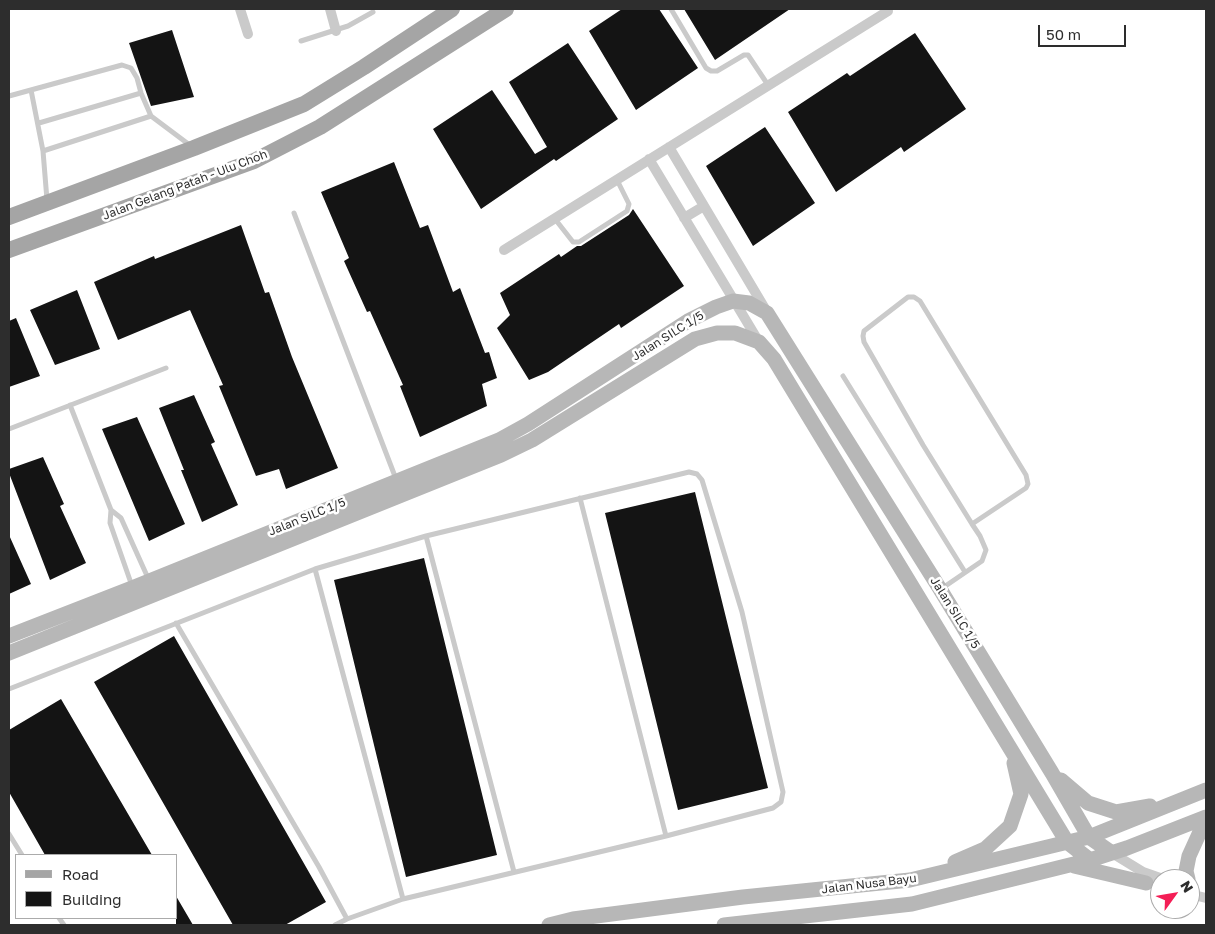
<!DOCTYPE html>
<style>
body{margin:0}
#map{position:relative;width:1215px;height:934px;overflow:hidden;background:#fff;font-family:"Golos Text",sans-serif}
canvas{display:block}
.frame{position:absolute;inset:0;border:10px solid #2d2d2d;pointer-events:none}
.legend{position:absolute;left:15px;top:854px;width:162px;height:65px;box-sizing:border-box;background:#fff;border:1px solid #ababab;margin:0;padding:6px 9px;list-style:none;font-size:15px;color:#2d2d2d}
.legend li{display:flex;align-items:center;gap:10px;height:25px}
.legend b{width:25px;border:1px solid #ababab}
.north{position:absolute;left:1150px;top:869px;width:50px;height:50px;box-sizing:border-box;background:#fff;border:1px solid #ababab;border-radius:50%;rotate:58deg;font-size:14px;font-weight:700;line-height:20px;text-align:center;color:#2d2d2d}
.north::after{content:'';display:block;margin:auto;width:18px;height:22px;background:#f41e56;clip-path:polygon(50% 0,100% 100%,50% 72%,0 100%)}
.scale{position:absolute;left:1038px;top:25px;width:88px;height:22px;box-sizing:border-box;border:2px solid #2d2d2d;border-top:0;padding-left:6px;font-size:15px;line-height:18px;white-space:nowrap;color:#2d2d2d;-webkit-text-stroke:4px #fff;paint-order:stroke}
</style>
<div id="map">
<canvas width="1215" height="934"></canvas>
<div class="frame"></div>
<ul class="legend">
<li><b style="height:6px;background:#a5a5a5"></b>Road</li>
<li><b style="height:14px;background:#141414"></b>Building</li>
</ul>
<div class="north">N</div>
<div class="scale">50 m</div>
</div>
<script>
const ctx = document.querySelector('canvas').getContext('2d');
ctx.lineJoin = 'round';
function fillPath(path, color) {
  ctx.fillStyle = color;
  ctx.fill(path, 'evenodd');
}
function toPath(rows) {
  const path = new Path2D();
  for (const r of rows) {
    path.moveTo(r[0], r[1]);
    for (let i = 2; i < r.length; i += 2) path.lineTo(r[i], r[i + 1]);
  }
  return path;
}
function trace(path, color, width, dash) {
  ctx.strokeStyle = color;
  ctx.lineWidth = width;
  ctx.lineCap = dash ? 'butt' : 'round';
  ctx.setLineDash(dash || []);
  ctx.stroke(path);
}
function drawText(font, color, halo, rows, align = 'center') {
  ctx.font = font + ' "Golos Text",sans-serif';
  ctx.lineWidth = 5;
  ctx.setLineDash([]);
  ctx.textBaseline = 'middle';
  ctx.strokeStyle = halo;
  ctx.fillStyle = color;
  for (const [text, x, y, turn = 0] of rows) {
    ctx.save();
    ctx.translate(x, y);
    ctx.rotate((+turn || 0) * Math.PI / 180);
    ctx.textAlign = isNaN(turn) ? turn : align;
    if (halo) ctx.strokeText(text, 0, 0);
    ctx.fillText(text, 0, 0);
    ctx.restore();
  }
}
const building = toPath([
 [622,9,659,9,698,68,636,110,589,31],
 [684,9,790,9,715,60],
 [172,30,194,97,151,106,129,43],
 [915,33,966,109,904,152,901,147,836,192,788,112,847,73,850,76],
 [568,43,618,119,556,161,554,159,481,209,433,129,492,90,535,154,547,147,509,82],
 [765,127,815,203,753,246,706,166],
 [394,162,420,228,428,225,453,292,460,288,485,353,489,352,497,378,482,384,487,406,420,437,400,386,403,385,370,311,367,312,344,261,349,258,321,192],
 [633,209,684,286,621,328,619,324,548,372,529,380,497,328,510,315,500,293,559,254,561,257,577,246,581,246,629,215],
 [241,225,265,293,269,292,292,357,338,468,286,489,279,469,256,476,219,386,223,385,190,310,118,340,94,282,154,256,155,259],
 [77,290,100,349,55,365,30,310],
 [16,318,40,376,9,387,9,321],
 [194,395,215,442,211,444,238,505,202,522,181,470,184,470,159,408],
 [137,417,185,524,149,541,102,429],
 [43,457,64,504,60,506,86,563,50,580,9,473,9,469],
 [695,492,768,788,678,810,605,513],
 [9,535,31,584,9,594],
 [424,558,497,855,406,877,334,580],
 [174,636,326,902,285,925,233,925,94,682],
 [61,699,152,855,45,855,9,792,9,730],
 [176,896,193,925,176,925]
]);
const lane = toPath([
 [671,9,706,68,711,71,717,71,744,55,748,55,768,85],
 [301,41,348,26,373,12],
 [31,90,43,151,47,200],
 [9,96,122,65,131,68,137,78,141,93,151,116,191,146],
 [39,123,141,93],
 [43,151,151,116],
 [294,213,396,479],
 [555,219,573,242,579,242,627,211,629,204,617,180],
 [843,376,965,572],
 [70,405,111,510,110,523,132,586],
 [9,429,166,368],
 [580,498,666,836],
 [111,510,121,518,148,578],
 [426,536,514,872],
 [315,569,403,899],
 [941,589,982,561,986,550,980,536,972,524,923,445,864,342,863,336,864,331,908,297,914,297,920,301,1026,475,1028,484,1026,488,972,524],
 [176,623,319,867,347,919],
 [9,689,315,569,426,536,689,472,697,474,702,480,742,612,783,792,781,802,773,808,666,836,403,899,347,919,335,925],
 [9,834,22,855],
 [59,918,64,925]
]);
const street = toPath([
 [240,9,248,34],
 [330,9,336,31],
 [669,147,767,312],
 [649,159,759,342],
 [684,218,704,206],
 [504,250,888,11],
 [1112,853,1143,872,1163,879],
 [1142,881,1160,886],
 [1190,894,1206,898]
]);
const secondary = toPath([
 [9,636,132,588,499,440,528,424,688,321,716,307,733,301,749,303,767,313,940,589,1052,773,1089,837,1112,853],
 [9,653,501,455,532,440,695,339,717,333,735,333,759,342,774,359,1067,842,1090,860],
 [1061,780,1088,803,1116,812,1150,806],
 [955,862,985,849,1010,826,1021,794,1014,763],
 [1074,866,1146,883],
 [1188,879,1186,871,1189,856,1199,834,1206,825],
 [1190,887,1192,894],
 [549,925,573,919,743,897,910,880,1089,837,1206,790],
 [724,925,912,904,1090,860,1127,848,1206,817]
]);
const primary = toPath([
 [9,217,194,148,304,104,364,67,452,9],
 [9,250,254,161,320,127,506,9]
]);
const streetNames = [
 ["Jalan Gelang Patah - Ulu Choh",185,185,-21],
 ["Jalan SILC 1/5",668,336,-32],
 ["Jalan SILC 1/5",307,517,-22],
 ["Jalan SILC 1/5",955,613,58],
 ["Jalan Nusa Bayu",869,884,-7]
];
fillPath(building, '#141414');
trace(lane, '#cacaca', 5);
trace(street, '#cacaca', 10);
trace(secondary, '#b7b7b7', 15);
trace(primary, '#a5a5a5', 16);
drawText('12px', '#2d2d2d', '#fff', streetNames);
</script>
